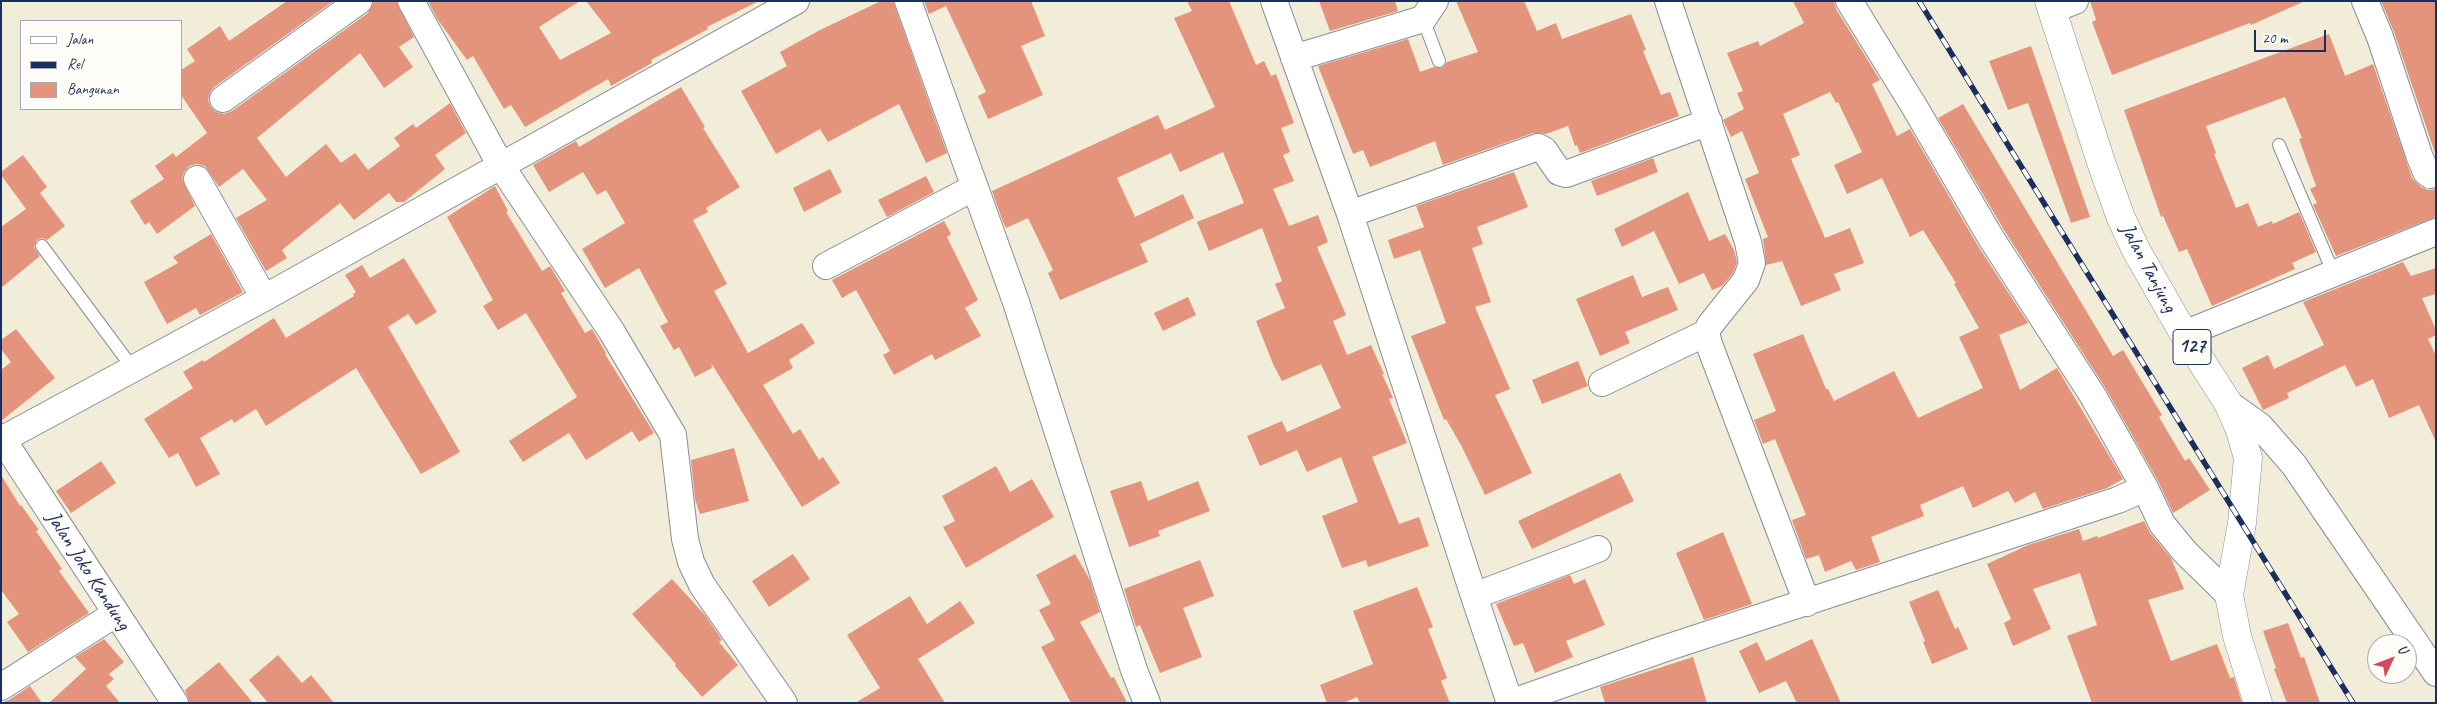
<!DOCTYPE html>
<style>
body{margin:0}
#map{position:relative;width:2437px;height:704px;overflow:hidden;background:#f1edd8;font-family:Caveat,sans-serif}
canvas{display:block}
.frame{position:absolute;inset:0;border:2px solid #1b2f5e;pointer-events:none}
.legend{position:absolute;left:20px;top:20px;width:162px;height:90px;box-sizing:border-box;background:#fdfcf7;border:1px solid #a3aaba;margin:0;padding:6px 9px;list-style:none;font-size:15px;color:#1b2f5e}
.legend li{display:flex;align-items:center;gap:10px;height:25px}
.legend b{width:25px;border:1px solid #a3aaba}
.north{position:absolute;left:2367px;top:634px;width:50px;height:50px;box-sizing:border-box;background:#fdfcf7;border:1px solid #a3aaba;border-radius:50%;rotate:47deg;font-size:14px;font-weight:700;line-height:20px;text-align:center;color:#1b2f5e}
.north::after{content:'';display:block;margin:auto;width:18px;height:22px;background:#d1495b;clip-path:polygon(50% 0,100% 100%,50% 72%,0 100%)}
.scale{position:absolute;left:2254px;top:30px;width:72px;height:22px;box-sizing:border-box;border:2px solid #1b2f5e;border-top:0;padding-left:6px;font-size:15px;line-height:18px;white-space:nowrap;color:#1b2f5e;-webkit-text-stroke:4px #fdfcf7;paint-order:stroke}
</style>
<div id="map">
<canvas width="2437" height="704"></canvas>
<div class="frame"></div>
<ul class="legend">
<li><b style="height:6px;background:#fff"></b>Jalan</li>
<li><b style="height:6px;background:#1b2f5e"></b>Rel</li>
<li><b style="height:14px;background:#e4947c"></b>Bangunan</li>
</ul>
<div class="north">U</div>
<div class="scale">20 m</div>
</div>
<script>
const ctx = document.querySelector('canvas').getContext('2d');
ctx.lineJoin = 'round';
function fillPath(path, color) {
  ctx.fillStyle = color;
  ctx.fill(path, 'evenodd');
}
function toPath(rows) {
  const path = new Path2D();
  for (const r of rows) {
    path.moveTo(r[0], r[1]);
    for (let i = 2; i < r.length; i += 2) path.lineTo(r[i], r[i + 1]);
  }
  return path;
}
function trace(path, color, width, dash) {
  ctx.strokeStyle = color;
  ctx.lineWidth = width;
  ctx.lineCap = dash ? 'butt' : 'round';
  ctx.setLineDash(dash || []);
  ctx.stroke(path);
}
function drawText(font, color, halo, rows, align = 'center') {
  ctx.font = font + ' Caveat,sans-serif';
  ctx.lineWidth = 4.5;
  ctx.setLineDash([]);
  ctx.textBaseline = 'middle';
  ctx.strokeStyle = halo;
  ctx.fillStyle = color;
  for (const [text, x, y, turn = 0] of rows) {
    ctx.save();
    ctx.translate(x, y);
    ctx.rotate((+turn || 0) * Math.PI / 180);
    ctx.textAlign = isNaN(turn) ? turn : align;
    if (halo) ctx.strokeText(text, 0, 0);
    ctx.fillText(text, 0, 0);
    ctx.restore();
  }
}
const building = toPath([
 [287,1,332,2,214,87,210,92,208,100,211,107,216,112,224,114,232,111,368,13,374,1,396,1,414,37,399,47,413,67,384,88,360,53,257,138,286,177,326,144,341,163,355,153,368,170,400,146,394,138,413,124,416,128,450,103,466,133,435,155,445,169,404,202,396,202,389,193,354,220,340,203,282,250,287,258,266,271,236,218,267,200,243,169,219,187,205,166,197,164,189,166,184,172,182,179,195,206,157,234,149,222,145,225,130,201,164,179,155,166,173,153,176,157,207,133,181,95,181,70,195,61,187,49,220,26,229,41],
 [428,1,580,1,539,27,560,60,611,33,586,1,759,1,707,27,708,29,651,60,652,63,611,86,608,79,525,127,511,105,504,109,473,56,467,60,438,20],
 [881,1,893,1,947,153,926,163,899,104,828,142,820,129,776,154,741,91,787,66,780,52,820,30],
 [924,1,1031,1,1045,36,1021,46,1043,95,988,119,978,96,986,92,946,6,929,14],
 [1187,1,1229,1,1256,65,1264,61,1271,76,1276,74,1294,123,1281,128,1290,152,1283,155,1294,181,1273,189,1289,226,1318,215,1328,242,1317,247,1346,315,1333,321,1347,355,1371,345,1384,374,1382,374,1393,398,1389,399,1407,443,1372,457,1399,524,1419,517,1429,546,1368,567,1366,560,1342,568,1322,516,1358,502,1341,457,1307,472,1297,450,1260,466,1247,436,1282,421,1287,432,1341,408,1321,364,1282,381,1273,364,1256,321,1285,308,1275,284,1282,281,1262,228,1209,251,1197,222,1244,203,1223,152,1180,172,1171,153,1117,178,1135,217,1183,194,1194,218,1140,244,1148,262,1060,300,1048,273,1053,270,1028,218,1006,228,1003,222,992,191,1158,115,1165,130,1215,107,1174,18,1192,11],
 [1319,1,1395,1,1398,11,1330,31],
 [1456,1,1524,1,1537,31,1556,23,1562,39,1631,14,1646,50,1643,51,1661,95,1670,92,1679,116,1580,153,1577,145,1575,146,1568,126,1546,134,1533,133,1443,165,1435,141,1370,167,1363,150,1353,154,1318,66,1408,39,1420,72,1434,67,1442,68,1447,62,1478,52],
 [1793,1,1834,1,1836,9,1880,80,1872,84,1897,136,1910,129,1978,246,2028,323,1999,335,2020,390,2057,368,2123,479,2107,488,2043,509,2035,492,2015,503,2008,491,1973,508,1963,486,1920,505,1924,516,1871,537,1880,562,1856,570,1851,561,1825,572,1819,555,1806,559,1792,520,1806,515,1775,439,1763,444,1754,420,1776,411,1753,354,1803,334,1826,389,1828,389,1834,401,1894,371,1918,418,1983,388,1959,337,1979,328,1954,284,1956,283,1923,230,1910,237,1882,178,1847,194,1834,165,1862,152,1838,102,1836,103,1830,92,1783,114,1800,155,1791,159,1825,238,1850,228,1864,263,1834,274,1841,290,1801,306,1782,261,1766,265,1763,239,1768,237,1745,179,1759,173,1742,131,1731,137,1723,120,1744,109,1737,93,1743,91,1727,53,1758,41,1760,46,1804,23],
 [2090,1,2305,1,2251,25,2250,23,2112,75,2092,22,2096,20],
 [2381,1,2436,1,2436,156,2394,32],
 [2329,34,2345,76,2373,64,2412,178,2421,187,2428,190,2436,189,2436,217,2336,256,2313,205,2317,203,2310,189,2316,186,2299,139,2302,138,2285,97,2206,126,2216,153,2214,154,2236,208,2248,203,2258,227,2272,221,2273,224,2299,212,2316,252,2292,263,2295,269,2212,306,2187,249,2179,252,2163,216,2161,217,2124,110],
 [2031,46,2090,217,2071,223,2028,103,2008,110,1989,61],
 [681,87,705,127,703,128,740,187,706,208,708,212,693,220,727,284,714,291,748,353,802,323,815,343,789,360,793,368,763,385,793,434,800,429,819,460,823,457,840,483,802,507,711,363,712,368,695,377,679,347,674,350,660,326,668,322,639,268,605,288,582,249,625,223,606,190,597,195,583,172,549,192,533,165,576,141,579,147],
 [1963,104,2113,356,2123,350,2162,415,2159,417,2185,461,2189,458,2210,490,2173,513,2158,481,2106,389,2004,230,1938,118],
 [23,155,47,187,40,193,65,226,47,240,42,238,37,240,34,247,40,256,1,288,1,227,26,209,1,175,1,172],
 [1653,158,1658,172,1597,196,1591,181],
 [830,169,842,192,804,212,793,188],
 [1514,172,1528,207,1477,227,1483,244,1472,248,1491,302,1475,307,1510,389,1495,395,1532,473,1485,495,1462,447,1446,419,1444,420,1411,336,1446,323,1420,250,1394,259,1388,240,1424,227,1416,206],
 [926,176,934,192,887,217,878,200],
 [495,186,508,211,506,212,542,271,550,266,565,291,561,293,585,333,592,329,606,353,605,354,654,433,639,442,632,431,586,460,569,433,523,462,509,441,577,397,526,313,498,330,483,306,493,300,447,217],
 [1688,192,1709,241,1725,234,1734,250,1737,262,1733,273,1722,286,1712,290,1704,273,1679,284,1654,231,1622,247,1614,229],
 [944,221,951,234,947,237,978,300,965,308,981,336,935,360,932,354,894,375,883,355,890,351,856,290,842,298,832,280],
 [211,234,243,292,200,315,196,308,167,324,144,282,178,263,173,257],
 [404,258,437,312,416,325,408,314,388,327,460,452,421,474,356,368,266,426,256,409,234,423,232,419,200,438,220,474,196,487,178,453,169,458,144,419,193,388,183,372,203,360,204,362,274,318,286,338,354,296,353,294,356,292,345,275,362,265,370,278],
 [2403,262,2411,276,2436,268,2436,294,2422,298,2436,330,2436,335,2428,339,2436,356,2436,442,2419,405,2389,418,2373,379,2356,387,2345,365,2287,393,2289,398,2263,410,2242,368,2268,355,2274,369,2324,345,2303,302],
 [1633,275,1642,297,1668,287,1678,310,1625,332,1630,343,1600,356,1576,299],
 [1188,297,1196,315,1163,331,1154,313],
 [16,329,55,378,1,421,1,370,11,362,1,349,1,340],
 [1578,361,1588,386,1542,404,1532,380],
 [734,448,749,501,700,514,695,499,691,460],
 [101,461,116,483,71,513,56,491],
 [996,466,1010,492,1032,479,1054,517,966,568,943,527,955,521,942,496],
 [1620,473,1634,501,1532,549,1518,521],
 [1,475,20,506,21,505,39,530,36,531,62,569,59,571,89,613,28,652,7,622,19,614,1,590],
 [1141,481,1148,501,1198,481,1210,511,1158,531,1160,536,1129,547,1110,491],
 [2144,521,2150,533,2171,558,2184,589,2148,600,2171,661,2217,644,2230,678,2234,677,2242,703,2092,703,2067,636,2097,625,2080,573,2033,589,2051,629,2013,646,2004,623,2011,619,1987,564,2028,545,2079,529,2083,541,2097,536,2098,538],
 [1723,532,1752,604,1704,620,1676,553],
 [793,554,810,579,769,607,752,581],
 [1075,554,1090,580,1100,612,1080,622,1111,678,1114,677,1127,703,1071,703,1041,647,1055,640,1039,610,1051,604,1036,575],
 [1200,560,1214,596,1183,608,1202,657,1160,673,1140,625,1136,627,1124,589],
 [1570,575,1574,584,1585,579,1605,625,1566,641,1573,657,1535,673,1523,643,1514,646,1496,604],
 [672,579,705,615,722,640,719,642,738,665,702,697,675,666,676,664,632,614],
 [1417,587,1433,627,1428,629,1447,678,1441,681,1450,703,1360,703,1357,697,1343,703,1327,703,1320,685,1373,664,1353,611],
 [1938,590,1955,629,1958,627,1968,649,1932,664,1923,642,1925,641,1909,602],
 [910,596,927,624,960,601,975,623,918,659,945,703,855,703,880,688,847,635],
 [2288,623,2301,658,2304,657,2320,703,2287,703,2274,669,2276,668,2263,631],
 [104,639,124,662,109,674,114,679,106,686,120,703,49,703,86,669,75,657],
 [1812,639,1841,703,1797,703,1786,681,1759,693,1739,651,1757,642,1766,661],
 [278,655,302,683,311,675,334,703,268,703,249,680],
 [1693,657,1707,703,1605,703,1600,687],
 [219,662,253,703,190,703,185,690],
 [30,686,42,703,1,703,9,700]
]);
const service = toPath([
 [1423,19,1439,61],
 [2279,145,2333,272],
 [42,246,134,370]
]);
const minor = toPath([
 [411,1,501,166,612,332,673,435,685,539,691,562,702,585,784,703],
 [908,1,1016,302,1134,670,1147,703],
 [1274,1,1350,214,1474,596,1510,703,1666,648,2118,500,2145,488],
 [1668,1,1748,242,1752,263,1746,280,1710,325,1706,333,1709,344,1807,603],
 [1849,1,1914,106,1991,238,2093,396,2145,488,2162,524,2185,552,2229,595],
 [2365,1,2380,37,2419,155,2426,172,2430,175,2436,173],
 [2052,10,2075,1],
 [1294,58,1423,19,1435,1],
 [223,99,359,1],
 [197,179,264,298],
 [1350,214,1538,147,1544,150,1559,172,1566,174,1709,122],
 [826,266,975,187],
 [2184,334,2436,232],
 [1602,383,1706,333],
 [2228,403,2260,426,2294,465,2436,673],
 [1,437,175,703],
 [1,440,264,298,796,1],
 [1474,596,1598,549],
 [1,687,115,614]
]);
const primary = toPath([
 [2049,1,2102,165,2121,218,2136,250,2184,334,2228,403,2240,430,2248,458,2242,523,2229,595,2237,636,2258,703]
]);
const rail = toPath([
 [1919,1,2353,703]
]);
const shields = [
 [2192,347,38]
];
const shieldNames = [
 ["127",2192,347]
];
const streetNames = [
 ["Jalan Tanjung",2148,268,62],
 ["Jalan Joko Kandung",88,571,57]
];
fillPath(building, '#e4947c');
trace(service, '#868e9b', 14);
trace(minor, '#868e9b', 28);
trace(primary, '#868e9b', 29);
trace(service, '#fff', 12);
trace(minor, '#fff', 26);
trace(primary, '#fff', 28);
trace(rail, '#1b2f5e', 5.5);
trace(rail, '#fdfcf7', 4, [11]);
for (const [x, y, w] of shields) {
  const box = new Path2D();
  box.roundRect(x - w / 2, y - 17.5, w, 35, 4);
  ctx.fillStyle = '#fdfcf7';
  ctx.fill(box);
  trace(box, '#1b2f5e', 1);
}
drawText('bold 20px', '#1b2f5e', null, shieldNames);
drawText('21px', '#1b2f5e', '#fdfcf7', streetNames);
</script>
